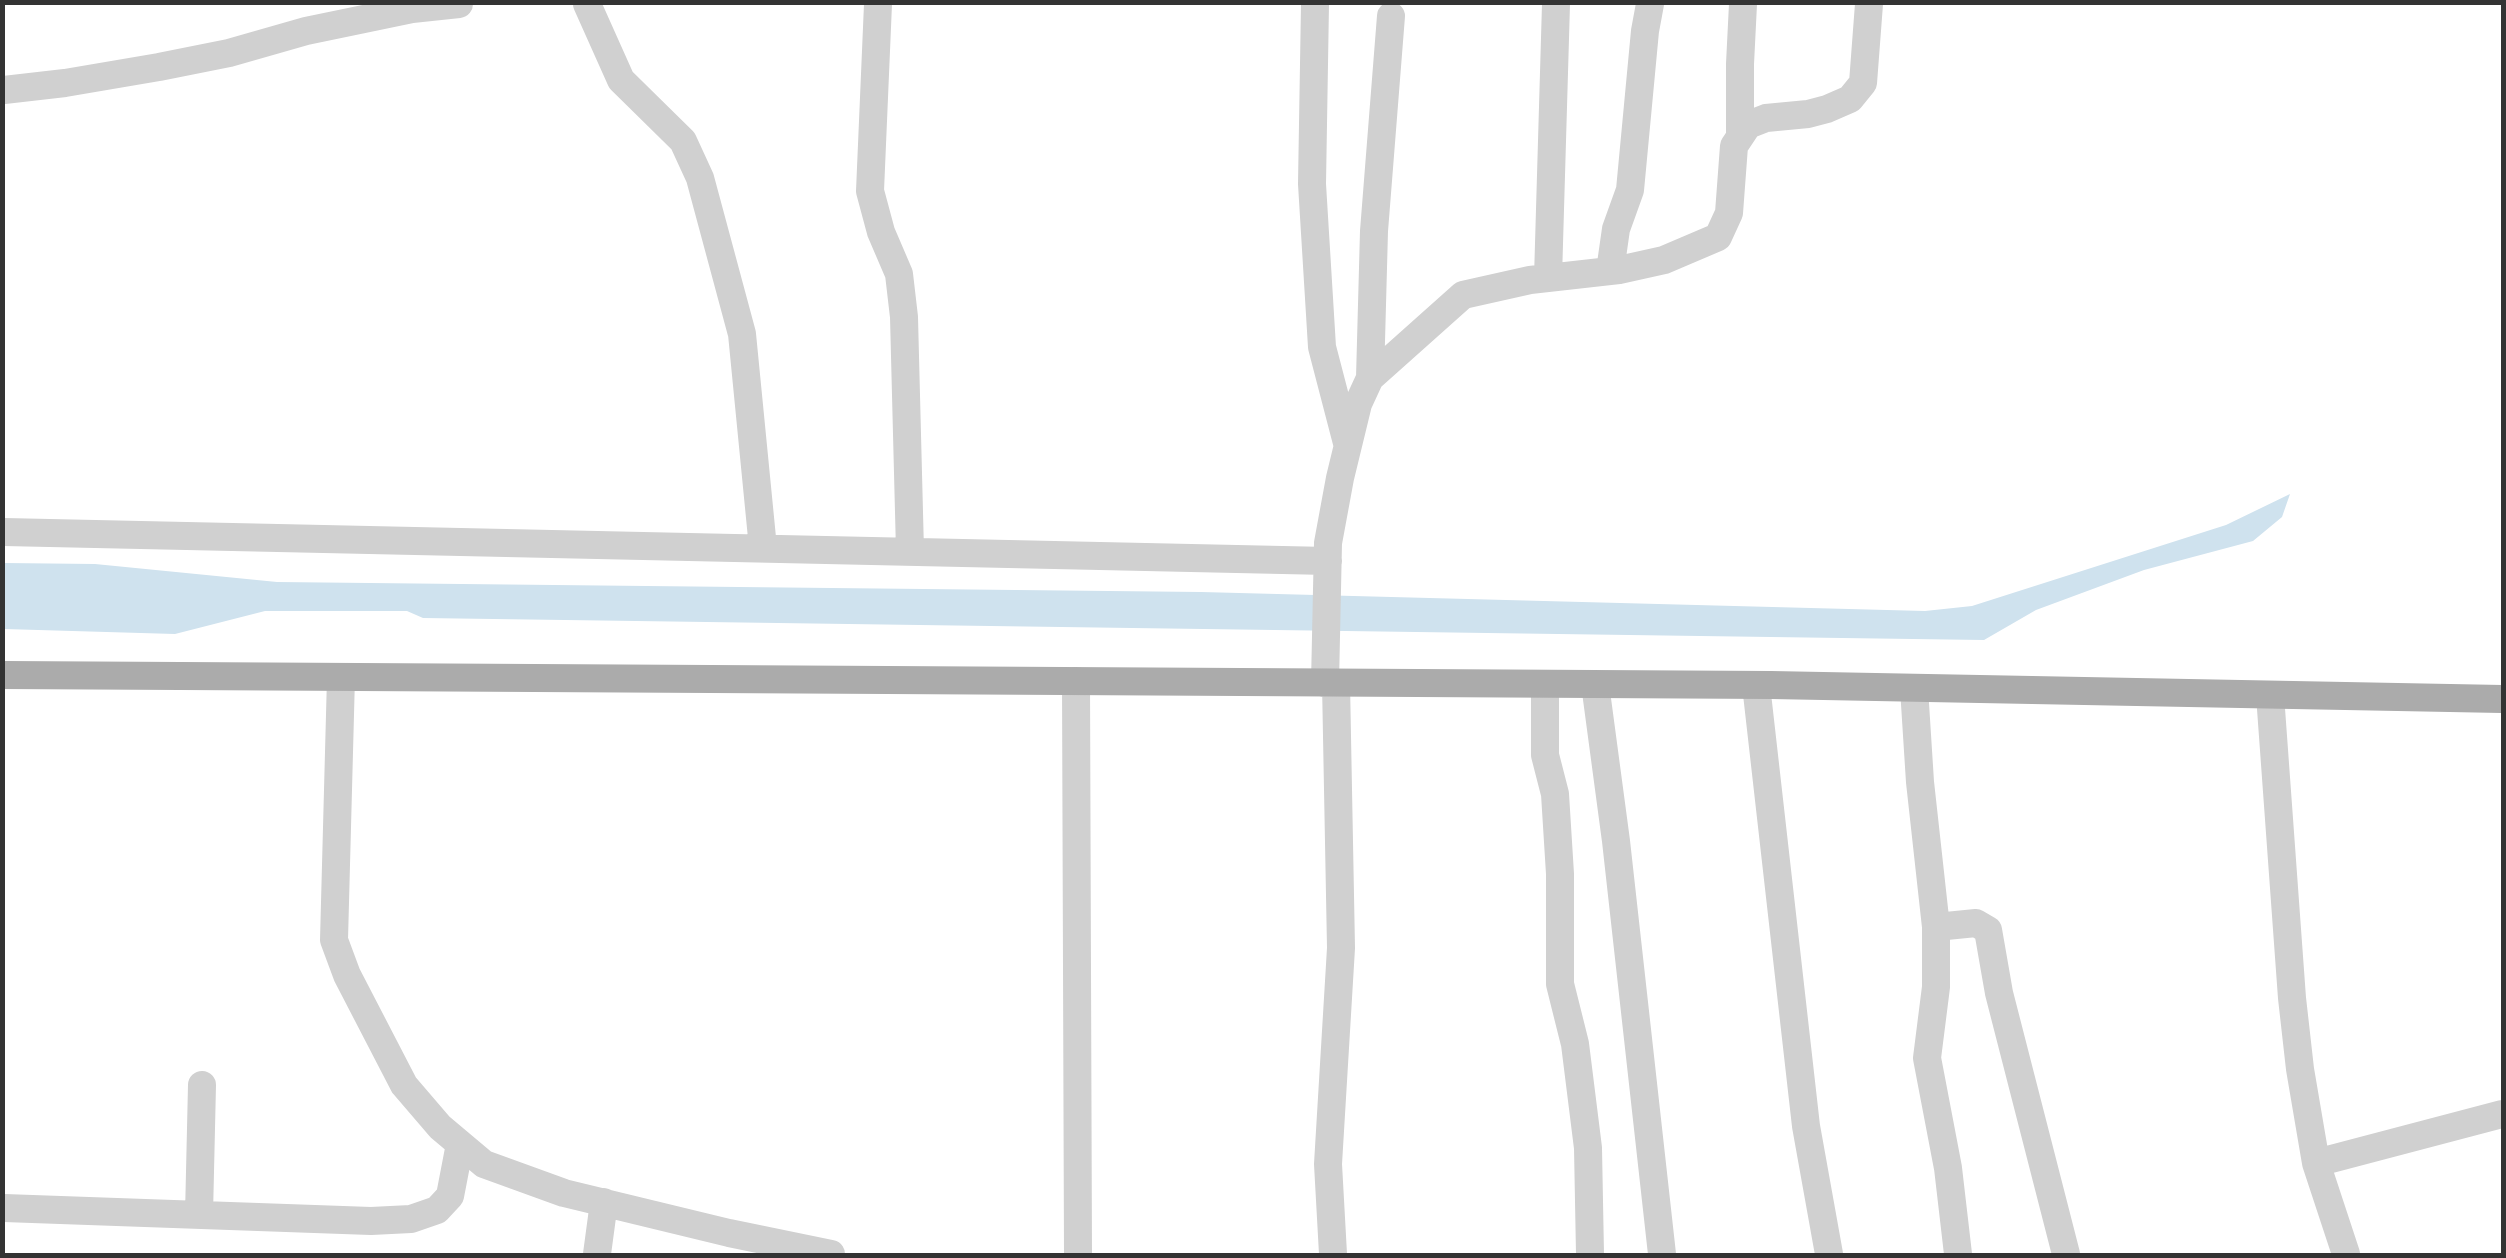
<!DOCTYPE html>
<style>
body{margin:0}
#map{position:relative;width:2506px;height:1258px;overflow:hidden;background:#fff;font-family:Manrope,sans-serif}
canvas{display:block}
.frame{position:absolute;inset:0;border:5px solid #333;pointer-events:none}
</style>
<div id="map">
<canvas width="2506" height="1258"></canvas>
<div class="frame"></div>
</div>
<script>
const ctx = document.querySelector('canvas').getContext('2d');
ctx.lineJoin = 'round';
function fillPath(path, color) {
  ctx.fillStyle = color;
  ctx.fill(path, 'evenodd');
}
function toPath(rows) {
  const path = new Path2D();
  for (const r of rows) {
    path.moveTo(r[0], r[1]);
    for (let i = 2; i < r.length; i += 2) path.lineTo(r[i], r[i + 1]);
  }
  return path;
}
function trace(path, color, width, dash) {
  ctx.strokeStyle = color;
  ctx.lineWidth = width;
  ctx.lineCap = dash ? 'butt' : 'round';
  ctx.setLineDash(dash || []);
  ctx.stroke(path);
}
const water = toPath([
 [2290,494,2282,517,2253,541,2144,570,2036,610,1984,640,423,618,407,611,265,611,175,634,4,629,4,563,95,564,277,582,1201,592,1925,611,1972,606,2226,525]
]);
const minor = toPath([
 [587,4,621,80,683,141,700,178,742,334,763,548],
 [878,4,870,191,881,232,899,274,904,317,910,551],
 [1315,4,1312,184,1322,347,1347,443],
 [4,90,65,83,159,67,229,53,306,31,412,9,459,4],
 [1740,137,1740,64,1743,4],
 [1610,271,1616,229,1630,190,1645,31,1650,4],
 [1548,278,1556,4],
 [1370,378,1374,231,1391,16],
 [4,532,1328,561],
 [341,677,334,940,347,975,404,1085,440,1127,484,1164,564,1193,729,1233,831,1254],
 [1076,681,1078,1254],
 [1325,683,1328,543,1340,478,1358,404,1370,378,1463,295,1530,280,1619,270,1664,260,1718,237,1729,213,1734,146,1748,125,1766,118,1808,114,1827,109,1850,99,1863,83,1869,4],
 [1545,684,1545,755,1555,794,1560,874,1560,984,1575,1044,1588,1148,1590,1254],
 [1595,684,1616,841,1662,1254],
 [1756,685,1806,1126,1829,1254],
 [1914,688,1920,782,1936,927,1936,987,1927,1058,1948,1168,1958,1254],
 [2270,695,2292,998,2300,1069,2316,1163,2346,1254],
 [1936,927,1976,923,1988,930,1999,993,2066,1254],
 [2316,1163,2502,1114],
 [4,1208,371,1221,411,1219,437,1210,450,1196,460,1144],
 [199,1215,202,1085],
 [597,1254,604,1202],
 [1333,1254,1328,1164,1341,948,1336,683]
]);
const major = toPath([
 [4,675,1771,685,2502,699]
]);
fillPath(water, '#cfe2ee');
trace(minor, '#d0d0d0', 28);
trace(major, '#ababab', 28);
</script>
